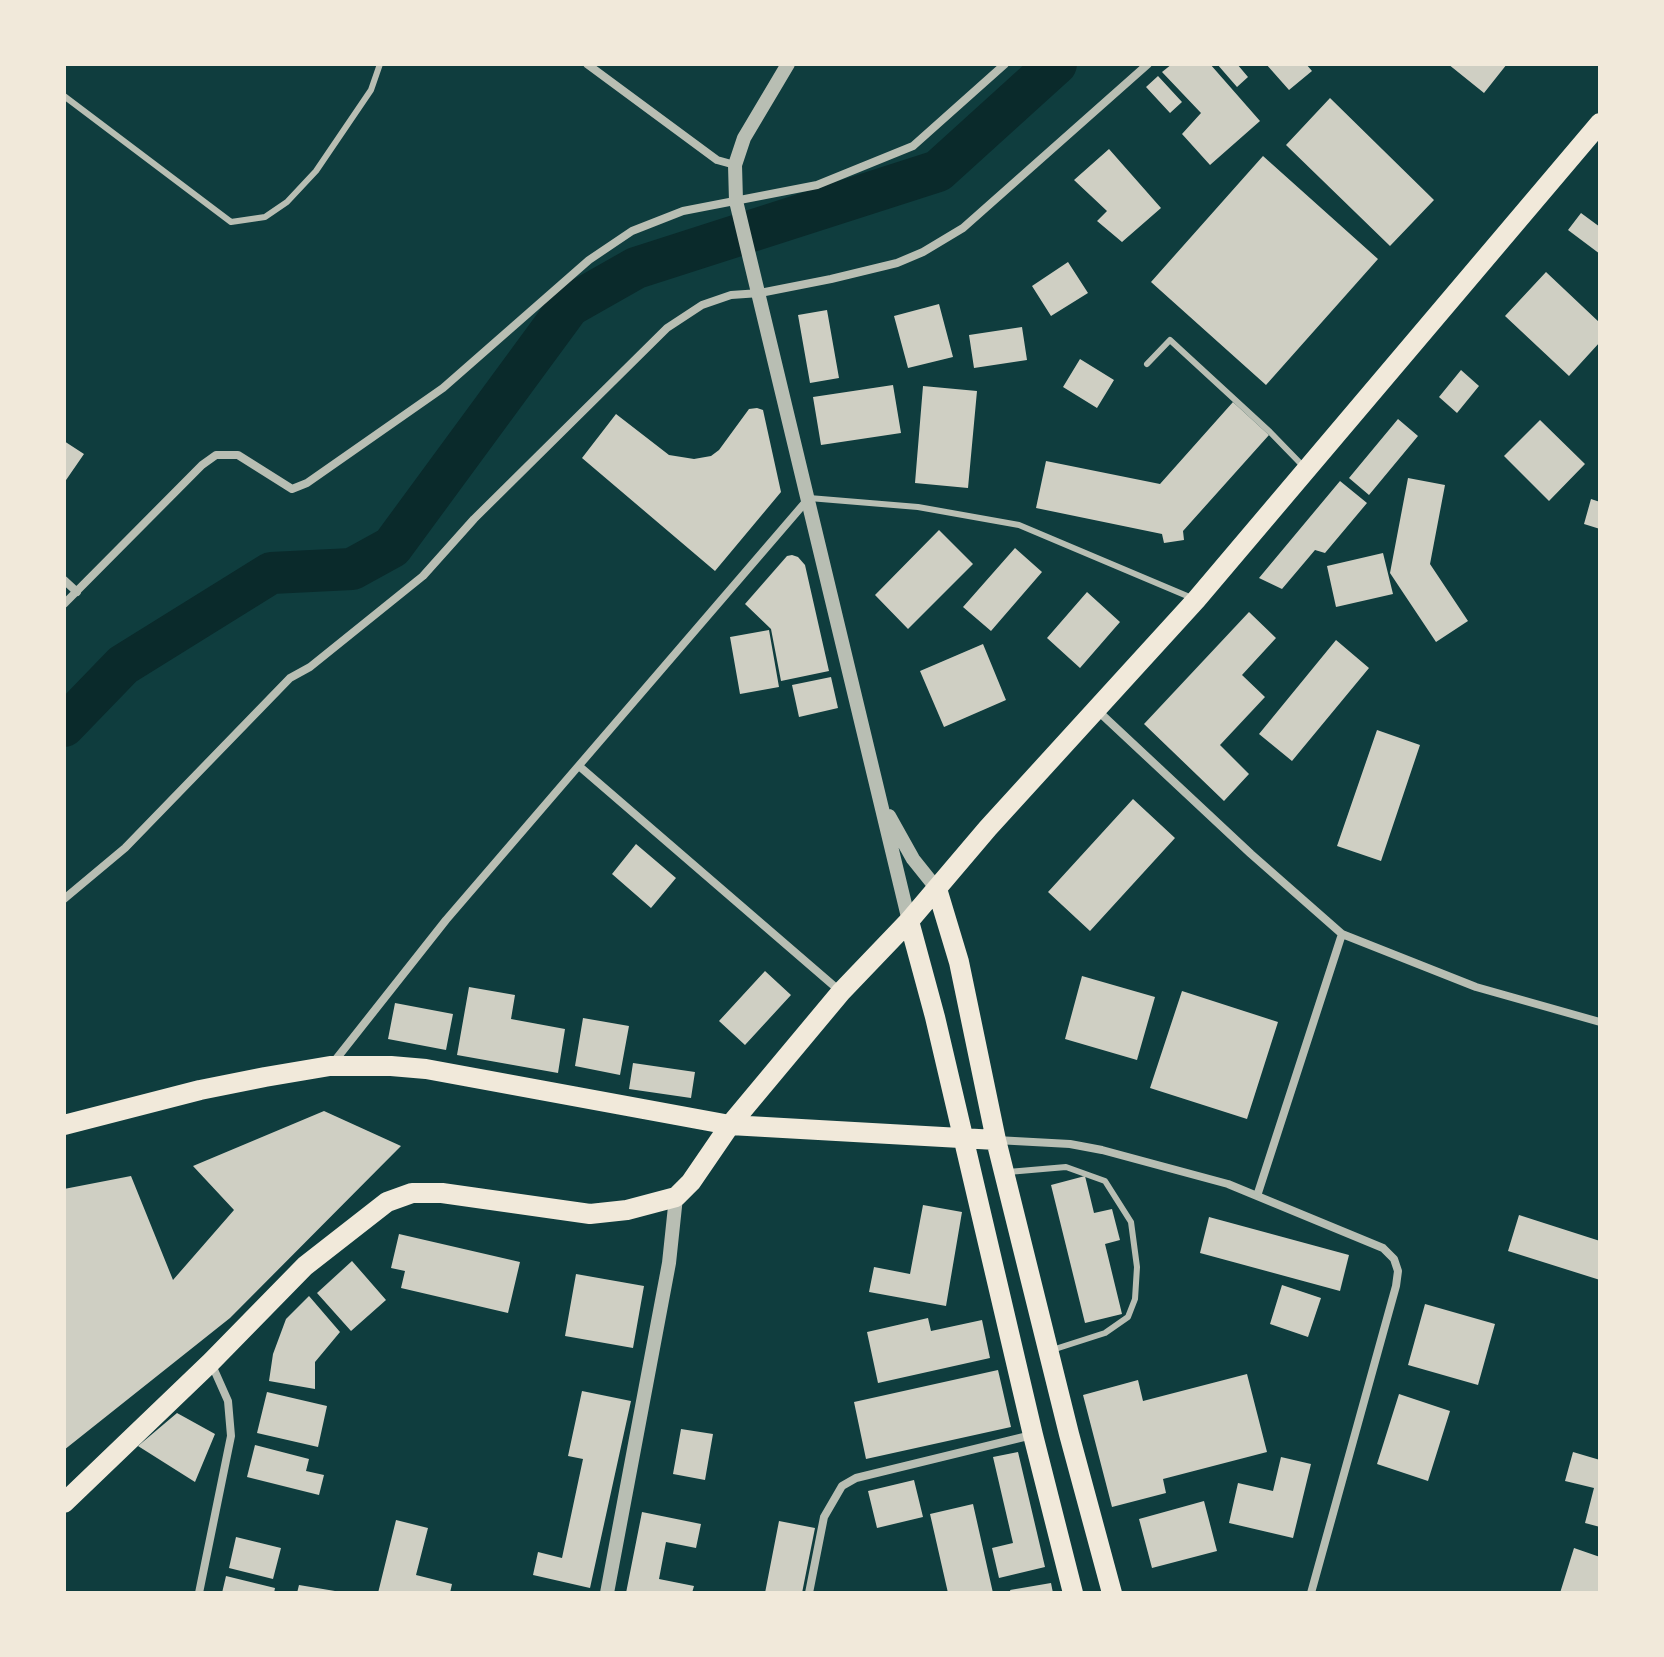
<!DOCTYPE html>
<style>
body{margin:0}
#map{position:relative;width:1664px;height:1657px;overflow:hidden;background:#0f3d3e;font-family:"Roboto Condensed",sans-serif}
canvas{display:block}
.frame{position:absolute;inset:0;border:66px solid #f1e9da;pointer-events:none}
</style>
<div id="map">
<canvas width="1664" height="1657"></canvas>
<div class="frame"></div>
</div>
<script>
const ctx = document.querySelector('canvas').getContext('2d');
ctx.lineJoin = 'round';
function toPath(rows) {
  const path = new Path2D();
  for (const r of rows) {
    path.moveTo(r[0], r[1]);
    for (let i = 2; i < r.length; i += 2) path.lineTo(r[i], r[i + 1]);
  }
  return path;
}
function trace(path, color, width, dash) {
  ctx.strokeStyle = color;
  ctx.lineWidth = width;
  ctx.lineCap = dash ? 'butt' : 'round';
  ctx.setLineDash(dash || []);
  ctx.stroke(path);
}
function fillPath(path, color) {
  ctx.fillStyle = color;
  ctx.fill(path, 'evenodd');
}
const river = toPath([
 [64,726,123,665,271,573,352,569,392,547,569,306,636,268,938,171,1056,64]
]);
const building = toPath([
 [1172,64,1210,64,1260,121,1210,165,1182,134,1201,113,1162,72],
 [1217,64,1237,64,1248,77,1237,87],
 [1266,64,1306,64,1312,71,1289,90],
 [1448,64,1507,64,1484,93],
 [1158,76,1182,102,1170,113,1146,87],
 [1330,98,1434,200,1390,246,1286,145],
 [1109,149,1161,208,1122,242,1097,221,1107,211,1074,180],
 [1263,156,1378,259,1266,385,1151,282],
 [1581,213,1600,227,1600,254,1568,230],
 [1068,262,1088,293,1051,316,1032,286],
 [1546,272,1600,323,1600,342,1569,376,1505,316],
 [939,304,953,357,908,368,894,316],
 [827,310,839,378,810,383,798,315],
 [1022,327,1027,360,974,368,969,335],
 [1080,359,1114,380,1097,408,1063,387],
 [1461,370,1479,386,1457,413,1439,397],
 [893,385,901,433,821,445,813,397],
 [923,386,977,391,968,488,915,483],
 [1233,402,1269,435,1183,531,1184,540,1164,543,1162,534,1036,508,1046,461,1160,484],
 [757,408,763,410,781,492,715,571,582,458,616,414,669,455,694,459,711,456,719,450,749,409],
 [1398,419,1418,436,1369,495,1349,478],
 [1540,420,1585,464,1549,501,1504,456],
 [64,441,84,454,64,483],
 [1408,478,1445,485,1430,564,1468,621,1436,642,1390,573],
 [1340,481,1367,503,1325,553,1315,550,1282,589,1259,578],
 [1591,499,1600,502,1600,529,1584,524],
 [939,530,973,564,908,629,875,595],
 [1015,548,1042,572,991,631,963,607],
 [1383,553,1393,594,1336,607,1327,566],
 [792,555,798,557,805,565,829,671,781,681,771,629,745,604,787,556],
 [1087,592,1120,622,1080,668,1047,638],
 [1249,612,1276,638,1242,675,1265,697,1220,745,1249,774,1224,801,1144,724],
 [769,630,779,687,740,694,730,637],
 [1336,640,1369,668,1292,761,1259,734],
 [983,644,1006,700,944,727,920,671],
 [831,677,838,708,799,717,792,685],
 [1377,730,1420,745,1381,861,1337,846],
 [1133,799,1175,838,1090,931,1048,892],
 [636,844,676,878,651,908,612,874],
 [765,971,791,995,745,1045,719,1021],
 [1082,976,1155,997,1137,1060,1065,1039],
 [469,987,515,995,511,1019,565,1029,558,1073,457,1055],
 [1182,991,1278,1022,1247,1119,1150,1088],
 [395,1003,453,1014,446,1050,388,1039],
 [583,1018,629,1026,620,1075,575,1066],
 [633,1063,695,1072,691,1098,629,1089],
 [324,1111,401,1146,230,1318,64,1450,64,1189,131,1176,173,1280,234,1210,193,1166],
 [1085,1176,1094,1213,1112,1209,1120,1240,1105,1244,1122,1314,1085,1323,1051,1185],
 [923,1205,962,1212,946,1306,869,1292,874,1267,910,1274],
 [1519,1215,1600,1241,1600,1280,1508,1251],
 [1209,1217,1349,1255,1340,1291,1200,1253],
 [399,1234,520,1262,508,1313,401,1288,405,1271,391,1268],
 [352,1261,386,1300,351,1331,317,1293],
 [576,1274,644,1286,633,1348,565,1336],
 [1282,1285,1321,1298,1308,1337,1270,1324],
 [309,1296,340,1332,315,1362,315,1389,269,1381,273,1354,286,1319],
 [1425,1304,1495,1324,1478,1385,1408,1365],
 [928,1318,931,1331,982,1320,990,1358,878,1383,867,1332],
 [998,1370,1011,1427,866,1459,854,1402],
 [1247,1374,1267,1452,1163,1479,1166,1493,1112,1507,1083,1395,1138,1380,1143,1401],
 [582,1391,631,1401,590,1588,533,1575,538,1552,562,1558,583,1459,568,1456],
 [267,1392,327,1406,318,1447,257,1433],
 [1399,1394,1450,1411,1428,1481,1377,1464],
 [177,1413,215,1434,195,1482,138,1446],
 [681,1429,713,1434,705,1480,673,1474],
 [255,1445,309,1459,306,1471,324,1475,319,1495,247,1477],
 [1018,1452,1045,1567,999,1578,992,1548,1013,1543,993,1457],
 [1573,1452,1600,1460,1600,1527,1585,1523,1594,1488,1565,1481],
 [1281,1457,1311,1464,1293,1538,1229,1523,1238,1483,1273,1491],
 [914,1480,923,1517,877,1528,868,1491],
 [1204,1501,1217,1551,1152,1568,1139,1519],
 [973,1504,993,1593,948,1593,930,1514],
 [642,1512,701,1524,696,1548,666,1542,659,1579,694,1586,692,1593,626,1593],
 [396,1520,428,1528,416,1575,452,1584,450,1593,378,1593],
 [779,1521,815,1528,802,1593,765,1593],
 [236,1537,281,1548,273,1579,229,1568],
 [1574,1548,1600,1557,1600,1593,1560,1593],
 [226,1576,275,1588,274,1593,222,1593],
 [1051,1583,1053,1593,1011,1593,1010,1590],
 [299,1585,335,1591,335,1593,297,1593]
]);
const service = toPath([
 [64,96,231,222,265,217,287,202,316,171,371,90,380,64],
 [1147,364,1170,340,1270,432,1303,466],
 [809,498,918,507,1019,525,1192,598],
 [1008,1172,1066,1167,1105,1181,1131,1222,1137,1267,1135,1299,1128,1317,1105,1333,1052,1350]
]);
const minor = toPath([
 [587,64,717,160,735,165],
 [64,580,77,592],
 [64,604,202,465,216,455,238,455,292,489,307,483,443,388,589,260,632,231,683,211,817,185,913,146,1005,64],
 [1098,711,1251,854,1342,934,1476,987,1600,1022],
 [579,766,841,992],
 [64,899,125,848,290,678,310,667,423,576,474,519,667,328,702,305,731,295,760,293,831,279,897,263,923,252,963,228,1148,64],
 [333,1063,446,920,809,498],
 [996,1140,1070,1144,1102,1150,1228,1184,1383,1248,1394,1259,1398,1271,1396,1286,1311,1593],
 [1257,1196,1342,934],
 [199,1593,231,1436,228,1401,212,1365],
 [809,1593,824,1517,842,1486,856,1478,1032,1435]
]);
const tertiary = toPath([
 [788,64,744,138,735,165,736,201,909,921],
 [889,816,913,859,937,889],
 [607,1593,669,1263,676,1197]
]);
const primary = toPath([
 [937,889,959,962,996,1140,1069,1434,1112,1593],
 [909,921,935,1017,1033,1435,1073,1593],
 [64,1125,200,1090,265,1077,330,1066,391,1066,426,1069,730,1125,996,1140],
 [64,1503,211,1362,305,1266,387,1202,412,1193,442,1193,590,1214,627,1210,676,1197,691,1182,730,1125,841,992,909,921,988,828,1196,600,1600,123]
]);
trace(river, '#0a2a2b', 42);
fillPath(building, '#cfcfc3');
trace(service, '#b8beb3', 6);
trace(minor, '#b8beb3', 8);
trace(tertiary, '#b8beb3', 14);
trace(primary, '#f1e9da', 20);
</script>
